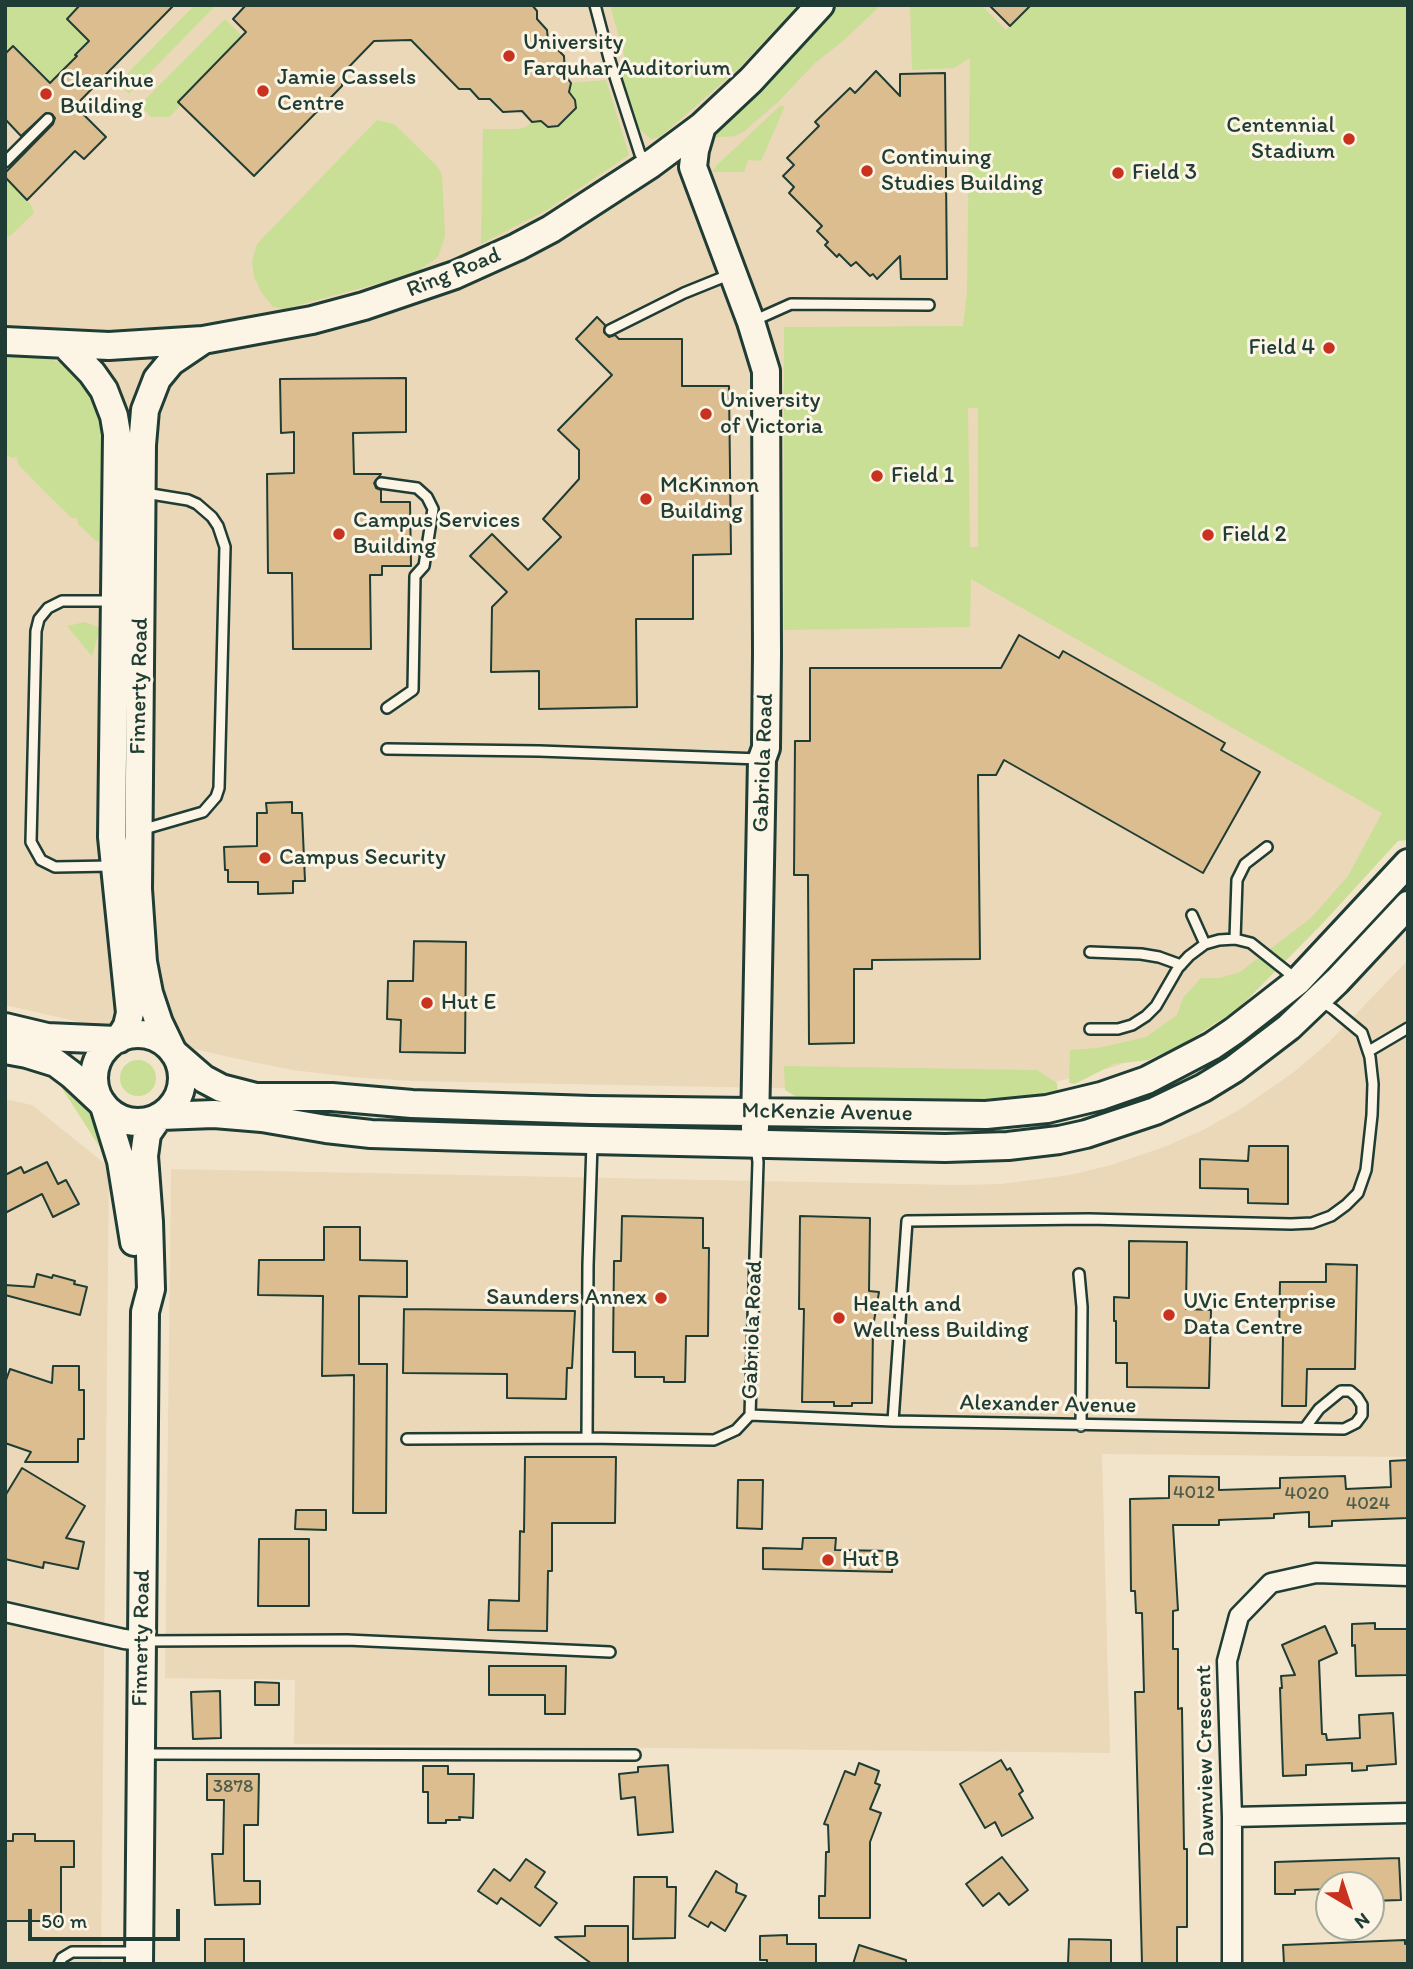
<!DOCTYPE html>
<style>
body{margin:0}
#map{position:relative;width:1413px;height:1969px;overflow:hidden;background:#f2e4cb;font-family:Itim,sans-serif}
canvas{display:block}
.frame{position:absolute;inset:0;border:7px solid #1f3d34;pointer-events:none}
.north{position:absolute;left:1315px;top:1871px;width:70px;height:70px;box-sizing:border-box;background:#fcf5e5;border:2px solid #a4ab9e;border-radius:50%;rotate:141deg;font-size:19px;font-weight:700;line-height:28px;text-align:center;color:#1f3d34}
.north::after{content:'';display:block;margin:auto;width:24px;height:32px;background:#c8321e;clip-path:polygon(50% 0,100% 100%,50% 72%,0 100%)}
.scale{position:absolute;left:28px;top:1909px;width:152px;height:32px;box-sizing:border-box;border:4px solid #1f3d34;border-top:0;padding-left:9px;font-size:21px;line-height:24px;white-space:nowrap;color:#1f3d34;-webkit-text-stroke:5px #fcf5e5;paint-order:stroke}
</style>
<div id="map">
<canvas width="1413" height="1969"></canvas>
<div class="frame"></div>
<div class="north">N</div>
<div class="scale">50 m</div>
</div>
<script>
const ctx = document.querySelector('canvas').getContext('2d');
ctx.lineJoin = 'round';
function fillPath(path, color) {
  ctx.fillStyle = color;
  ctx.fill(path, 'evenodd');
}
function toPath(rows) {
  const path = new Path2D();
  for (const r of rows) {
    if (r.length === 3) {
      path.moveTo(r[0] + r[2], r[1]);
      path.arc(r[0], r[1], r[2], 0, 2 * Math.PI);
      continue;
    }
    path.moveTo(r[0], r[1]);
    for (let i = 2; i < r.length; i += 2) path.lineTo(r[i], r[i + 1]);
  }
  return path;
}
function trace(path, color, width, dash) {
  ctx.strokeStyle = color;
  ctx.lineWidth = width;
  ctx.lineCap = dash ? 'butt' : 'round';
  ctx.setLineDash(dash || []);
  ctx.stroke(path);
}
function drawText(font, color, halo, rows, align = 'center') {
  ctx.font = font + ' Itim,sans-serif';
  ctx.lineWidth = 6;
  ctx.setLineDash([]);
  ctx.textBaseline = 'middle';
  ctx.strokeStyle = halo;
  ctx.fillStyle = color;
  for (const [text, x, y, turn = 0] of rows) {
    ctx.save();
    ctx.translate(x, y);
    ctx.rotate((+turn || 0) * Math.PI / 180);
    ctx.textAlign = isNaN(turn) ? turn : align;
    if (halo) ctx.strokeText(text, 0, 0);
    ctx.fillText(text, 0, 0);
    ctx.restore();
  }
}
const built = toPath([
 [5,5,1408,5,1408,824,1291,950,1156,1049,1114,1067,1040,1086,973,1092,410,1081,352,1077,292,1070,229,1057,5,1005],
 [1408,960,1408,1457,1102,1454,1110,1753,294,1744,295,1680,165,1678,171,1169,956,1185,1001,1184,1070,1175,1111,1165,1164,1147,1203,1130,1242,1108,1294,1072,1329,1042],
 [5,1099,32,1105,109,1167,101,1964,5,1964]
]);
const green = toPath([
 [5,5,80,5,67,19,89,41,75,54,77,56,50,83,5,46],
 [195,5,216,5,129,94,118,83],
 [610,5,798,5,738,69,660,137,651,139,639,129,622,76,627,65],
 [835,5,881,5,843,41,815,63,778,102,743,132,735,136,707,138,798,49],
 [910,5,981,5,1006,30,1031,5,1408,5,1408,844,1407,840,1398,841,1323,923,1238,1009,1181,1045,1148,1060,1114,1064,1075,1084,1069,1083,1070,1050,1098,1048,1146,1037,1177,1015,1183,998,1201,978,1220,978,1240,972,1311,918,1348,876,1382,813,971,579,970,627,784,630,784,327,963,326,967,292,970,58,954,68,912,70],
 [968,408,978,408,978,547,970,547],
 [225,19,242,36,178,102,181,105,169,117,151,117,140,105],
 [606,80,629,155,547,210,481,244,483,129,517,129,526,127,532,122,541,121,558,126,576,108,575,100,569,92,571,83],
 [780,106,784,106,784,108,761,161,748,160,744,172,712,172,717,165],
 [377,120,394,124,437,166,442,175,445,236,438,257,419,270,383,282,284,309,273,307,262,293,254,277,252,261,257,244],
 [5,177,31,205,34,213,9,237,5,233],
 [5,352,42,356,67,366,78,373,104,407,107,547,100,540,97,542,78,524,77,518,72,518,46,493,18,464,17,457,11,458,5,453],
 [85,622,100,628,92,656,67,626],
 [138,1078,18],
 [784,1066,1037,1070,1057,1083,1058,1097,1013,1102,800,1099,785,1090],
 [54,1076,90,1103,108,1160]
]);
const building = toPath([
 [80,5,174,5,75,106,106,137,84,159,75,151,27,200,5,177,5,173,53,124,55,118,52,114,46,113,21,136,5,119,5,54,13,46,50,83,77,56,75,55,89,41,67,19,80,5],
 [246,5,532,5,537,11,537,19,547,30,548,40,564,56,565,75,571,83,569,92,575,100,576,108,558,126,548,127,541,121,532,122,522,111,503,112,490,99,479,99,470,89,459,89,411,40,374,41,342,74,342,86,254,176,178,102,246,32,233,19,246,5],
 [989,5,1031,5,1010,26,989,5],
 [876,71,900,96,900,74,945,73,947,279,901,279,900,256,877,279,873,274,870,276,856,262,851,266,839,254,837,257,825,245,828,242,817,231,822,226,789,193,794,187,783,176,794,165,787,158,819,126,815,122,850,88,855,93,876,71],
 [597,317,605,325,604,332,609,337,615,335,619,339,682,339,682,386,729,386,731,554,693,555,693,619,636,619,637,707,539,709,539,671,491,672,492,607,507,592,470,556,492,534,528,570,561,537,543,519,579,479,579,450,558,430,612,375,576,339,597,317],
 [406,378,406,432,353,433,354,474,381,474,374,483,376,488,381,490,381,502,410,502,411,566,382,566,382,575,370,575,371,649,293,649,292,573,268,573,267,474,294,473,294,432,281,433,280,379,406,378],
 [1019,635,1059,658,1063,651,1225,743,1221,750,1260,772,1203,873,1004,760,996,775,978,775,980,959,872,960,872,969,854,969,854,1043,809,1044,808,875,794,875,795,741,810,741,810,668,1001,668,1019,635],
 [292,802,292,813,302,813,305,881,293,881,293,893,258,894,258,882,228,882,228,870,225,870,224,847,257,846,257,813,267,813,266,803,292,802],
 [414,941,466,942,465,1053,400,1052,401,1020,387,1019,388,981,413,981,414,941],
 [1249,1146,1288,1146,1288,1204,1248,1203,1248,1189,1200,1188,1200,1159,1248,1161,1249,1146],
 [47,1162,58,1184,66,1180,79,1204,53,1217,42,1194,5,1213,5,1175,21,1167,24,1173,47,1162],
 [622,1216,703,1218,703,1248,709,1248,708,1336,686,1336,685,1382,664,1382,664,1377,635,1377,635,1352,613,1352,614,1261,621,1261,622,1216],
 [800,1216,870,1218,869,1291,879,1292,873,1327,872,1403,852,1403,852,1406,834,1406,834,1402,802,1402,804,1309,799,1309,800,1216],
 [324,1227,360,1227,360,1260,407,1261,407,1297,359,1296,359,1364,387,1364,386,1513,353,1513,354,1375,322,1376,323,1296,258,1295,259,1260,324,1260,324,1227],
 [1129,1241,1187,1242,1186,1309,1211,1310,1209,1388,1127,1387,1127,1363,1116,1363,1116,1321,1114,1321,1114,1297,1129,1298,1129,1241],
 [1326,1264,1357,1265,1355,1369,1307,1369,1306,1406,1282,1406,1283,1336,1279,1336,1280,1282,1326,1282,1326,1264],
 [37,1274,52,1278,53,1275,75,1281,74,1284,87,1287,80,1315,5,1295,5,1285,34,1287,37,1274],
 [404,1309,575,1311,572,1368,567,1368,566,1399,507,1398,507,1374,403,1373,404,1309],
 [53,1366,79,1366,79,1390,84,1390,84,1439,78,1439,78,1462,25,1462,31,1452,5,1443,5,1383,10,1369,52,1383,53,1366],
 [525,1457,616,1457,615,1523,552,1523,552,1571,548,1571,547,1631,488,1630,489,1600,519,1601,520,1531,524,1532,525,1457],
 [1408,1460,1408,1518,1332,1521,1332,1526,1309,1527,1309,1512,1274,1514,1274,1518,1219,1520,1219,1525,1173,1525,1178,1610,1173,1611,1173,1649,1178,1649,1178,1709,1182,1708,1184,1849,1187,1849,1187,1927,1177,1927,1177,1964,1142,1964,1135,1692,1144,1692,1142,1613,1136,1613,1135,1591,1131,1591,1130,1499,1169,1498,1169,1476,1219,1477,1219,1490,1280,1488,1280,1478,1345,1476,1346,1489,1391,1487,1390,1461,1408,1460],
 [22,1468,85,1506,66,1538,84,1542,78,1569,44,1562,43,1568,5,1559,5,1496,22,1468],
 [738,1480,763,1480,762,1529,737,1528,738,1480],
 [296,1510,326,1510,326,1530,295,1529,296,1510],
 [803,1538,836,1538,835,1550,893,1551,892,1572,763,1569,763,1548,802,1549,803,1538],
 [259,1539,309,1539,309,1606,258,1606,259,1539],
 [1375,1623,1375,1629,1408,1629,1408,1675,1356,1676,1355,1645,1352,1646,1352,1624,1375,1623],
 [1325,1626,1337,1653,1319,1661,1322,1734,1326,1734,1327,1740,1360,1738,1359,1715,1393,1713,1396,1764,1367,1766,1367,1770,1352,1771,1352,1763,1306,1765,1306,1775,1283,1776,1280,1688,1282,1688,1281,1676,1295,1675,1282,1645,1325,1626],
 [489,1666,566,1666,565,1714,545,1714,545,1695,489,1695,489,1666],
 [255,1682,279,1683,279,1705,255,1705,255,1682],
 [220,1691,221,1738,193,1739,191,1692,220,1691],
 [1001,1760,1007,1770,1010,1768,1023,1791,1019,1794,1033,1818,1002,1836,995,1822,985,1828,960,1784,1001,1760],
 [859,1763,879,1771,875,1783,880,1785,870,1809,881,1813,870,1842,870,1918,819,1918,819,1896,825,1896,826,1852,829,1852,828,1825,824,1824,845,1771,855,1775,859,1763],
 [668,1765,673,1832,638,1835,635,1797,621,1799,619,1774,638,1772,638,1767,668,1765],
 [423,1766,448,1766,448,1774,474,1774,473,1818,459,1817,460,1820,446,1820,446,1823,428,1823,428,1792,423,1792,423,1766],
 [207,1774,259,1774,258,1825,244,1825,244,1881,260,1881,260,1904,215,1905,212,1854,223,1854,224,1800,207,1800,207,1774],
 [13,1834,35,1834,35,1841,74,1841,74,1867,61,1867,61,1921,5,1921,5,1841,13,1841,13,1834],
 [1002,1857,1028,1890,1009,1905,999,1893,983,1906,966,1884,1002,1857],
 [1399,1858,1401,1900,1371,1901,1370,1882,1335,1883,1329,1885,1329,1889,1295,1890,1295,1894,1275,1894,1275,1862,1399,1858],
 [526,1859,545,1872,535,1887,557,1903,540,1926,501,1898,497,1904,478,1891,494,1869,510,1881,526,1859],
 [716,1871,737,1884,736,1892,746,1896,725,1931,711,1922,708,1927,689,1916,716,1871],
 [634,1877,667,1877,667,1887,676,1887,675,1938,633,1939,634,1877],
 [585,1926,628,1926,628,1964,592,1964,555,1937,585,1936,585,1926],
 [787,1935,787,1944,816,1944,816,1964,767,1964,767,1960,760,1960,760,1936,787,1935],
 [205,1939,244,1939,244,1964,205,1964,205,1939],
 [1069,1939,1111,1940,1111,1964,1068,1964,1069,1939],
 [1405,1940,1405,1944,1408,1944,1408,1964,1284,1964,1283,1945,1405,1940],
 [859,1945,906,1960,906,1964,853,1964,859,1945]
]);
const lane = toPath([
 [595,5,609,58,640,154,648,161],
 [5,162,48,119],
 [753,321,791,304,929,305],
 [610,330,684,293,731,274],
 [381,483,417,488,427,497,433,509,424,566,415,576,413,690,387,708],
 [387,749,539,751,760,759],
 [141,830,203,812,216,797,219,788,225,547,218,526,212,517,197,504,188,500,145,493],
 [111,866,55,867,41,860,31,842,36,631,39,619,48,608,62,601,111,601],
 [1192,915,1205,944],
 [1235,939,1237,880,1245,864,1267,847],
 [1090,952,1141,954,1159,957,1181,965],
 [1090,1029,1118,1029,1132,1025,1146,1016,1156,1006,1178,968,1189,956,1205,944,1219,940,1235,939,1251,943,1295,978],
 [1369,1051,1408,1028],
 [1079,1274,1082,1307,1081,1426],
 [750,1415,893,1421,1344,1429,1356,1423,1362,1415,1362,1405,1357,1397,1350,1391,1341,1391,1319,1409,1305,1428],
 [750,1415,758,1162,756,1147],
 [893,1421,907,1221,1089,1219,1291,1224,1312,1223,1331,1216,1346,1205,1358,1193,1366,1170,1372,1115,1373,1084,1370,1057,1362,1033,1333,1009,1321,1001],
 [587,1438,714,1440,736,1430,750,1415],
 [407,1439,587,1438,588,1265,592,1144],
 [144,1641,347,1640,610,1652],
 [143,1754,635,1755],
 [59,1964,62,1958,72,1952,137,1952]
]);
const street = toPath([
 [5,1612,124,1639,142,1641],
 [1232,1817,1408,1813],
 [1232,1964,1232,1817,1227,1661,1239,1616,1271,1583,1316,1573,1408,1576]
]);
const secondary = toPath([
 [702,126,695,150,693,167,751,322,766,371,767,654,766,748,762,759,755,1128],
 [5,341,109,346,203,340,312,320,364,306,455,275,517,247,551,229,651,164,702,126,751,80,820,5],
 [65,345,92,373,104,390,114,416,117,434,112,837,130,1013,127,1026,119,1039],
 [5,1027,47,1037,116,1040],
 [138,1078,44],
 [5,1050,27,1054,56,1063,72,1075,102,1103],
 [172,1050,159,1023,149,993,143,962,138,889,142,445,145,410,157,379,171,362,202,341],
 [174,1053,204,1079,221,1088,256,1097,332,1097,412,1104,591,1110,986,1115,1047,1109,1101,1096,1147,1080,1212,1046,1234,1031,1298,981,1408,863],
 [104,1106,121,1161,134,1242],
 [161,1116,214,1114,262,1118,326,1129,371,1134,502,1138,945,1148,1008,1146,1059,1140,1086,1134,1155,1111,1203,1088,1234,1069,1289,1027,1337,981,1408,905],
 [139,1964,145,1312,151,1289,149,1222,144,1156,147,1134,158,1118]
]);
const markers = [
 [509,56,7,"#c8321e"],
 [263,91,7,"#c8321e"],
 [46,94,7,"#c8321e"],
 [1349,139,7,"#c8321e"],
 [867,171,7,"#c8321e"],
 [1118,173,7,"#c8321e"],
 [1329,348,7,"#c8321e"],
 [706,414,7,"#c8321e"],
 [877,476,7,"#c8321e"],
 [646,499,7,"#c8321e"],
 [339,534,7,"#c8321e"],
 [1208,535,7,"#c8321e"],
 [265,858,7,"#c8321e"],
 [427,1003,7,"#c8321e"],
 [661,1298,7,"#c8321e"],
 [1169,1315,7,"#c8321e"],
 [839,1318,7,"#c8321e"],
 [828,1560,7,"#c8321e"]
];
const numberNames = [
 ["4012",1194,1493],
 ["4020",1307,1494],
 ["4024",1368,1504],
 ["3878",233,1787]
];
const poiNames = [
 ["University",523,43],
 ["Farquhar Auditorium",523,69],
 ["Jamie Cassels",277,78],
 ["Centre",277,104],
 ["Clearihue",60,81],
 ["Building",60,107],
 ["Centennial",1335,126,"right"],
 ["Stadium",1335,152,"right"],
 ["Continuing",881,158],
 ["Studies Building",881,184],
 ["Field 3",1132,173],
 ["Field 4",1315,348,"right"],
 ["University",720,401],
 ["of Victoria",720,427],
 ["Field 1",891,476],
 ["McKinnon",660,486],
 ["Building",660,512],
 ["Campus Services",353,521],
 ["Building",353,547],
 ["Field 2",1222,535],
 ["Campus Security",279,858],
 ["Hut E",441,1003],
 ["Saunders Annex",647,1298,"right"],
 ["UVic Enterprise",1183,1302],
 ["Data Centre",1183,1328],
 ["Health and",853,1305],
 ["Wellness Building",853,1331],
 ["Hut B",842,1560]
];
const streetNames = [
 ["Ring Road",454,273,-22],
 ["Finnerty Road",140,686,-89],
 ["Gabriola Road",764,763,-88],
 ["McKenzie Avenue",827,1113,1],
 ["Gabriola Road",753,1330,-88],
 ["Alexander Avenue",1048,1405,1],
 ["Finnerty Road",142,1638,-89],
 ["Dawnview Crescent",1206,1761,-91]
];
fillPath(built, '#ebd8b9');
fillPath(green, '#c8df95');
fillPath(building, '#dbbd8f');
trace(building, '#1f3d34', 2);
trace(lane, '#1f3d34', 14);
trace(street, '#1f3d34', 23);
trace(secondary, '#1f3d34', 32);
trace(lane, '#fcf5e5', 9);
trace(street, '#fcf5e5', 18);
trace(secondary, '#fcf5e5', 26);
for (const [x, y, r, color] of markers) {
  const dot = new Path2D();
  dot.arc(x, y, r, 0, 2 * Math.PI);
  ctx.fillStyle = color;
  ctx.fill(dot);
  trace(dot, '#fcf5e5', 2.5);
}
drawText('19px', '#4e5d4b', null, numberNames);
drawText('23px', '#1f3d34', '#fcf5e5', poiNames, 'left');
drawText('23px', '#1f3d34', '#fcf5e5', streetNames);
</script>
